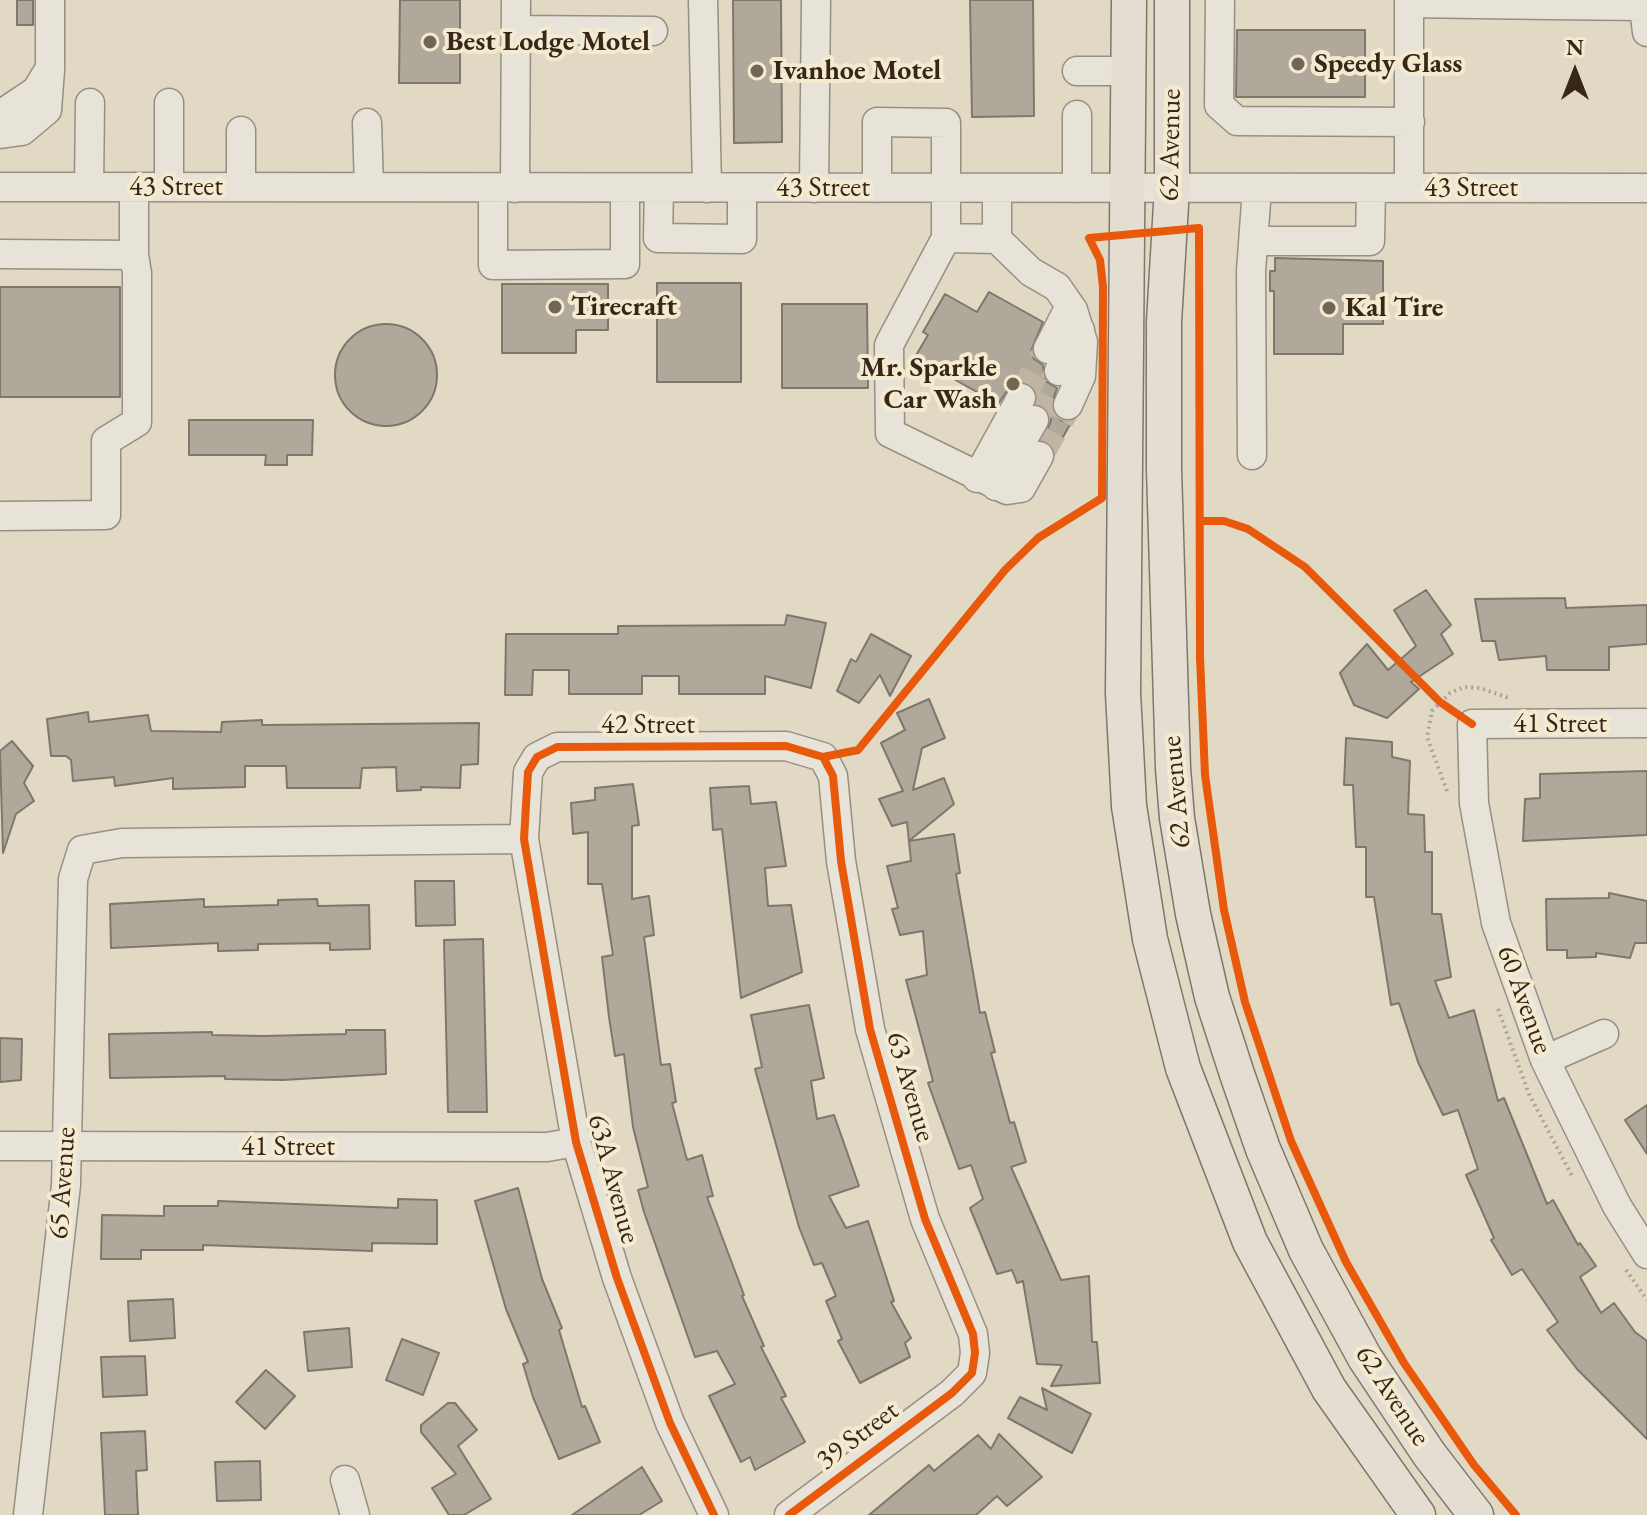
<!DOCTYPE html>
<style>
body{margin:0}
#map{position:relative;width:1647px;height:1515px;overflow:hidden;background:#e1d9c4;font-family:"EB Garamond",serif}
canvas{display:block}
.north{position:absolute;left:1535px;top:32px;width:80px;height:80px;-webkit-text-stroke:6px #f4ead0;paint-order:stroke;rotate:0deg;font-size:22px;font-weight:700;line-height:32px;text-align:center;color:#362719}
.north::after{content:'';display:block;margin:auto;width:28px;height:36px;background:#362719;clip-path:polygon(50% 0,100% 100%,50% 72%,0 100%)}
</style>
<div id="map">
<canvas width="1647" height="1515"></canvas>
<div class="north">N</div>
</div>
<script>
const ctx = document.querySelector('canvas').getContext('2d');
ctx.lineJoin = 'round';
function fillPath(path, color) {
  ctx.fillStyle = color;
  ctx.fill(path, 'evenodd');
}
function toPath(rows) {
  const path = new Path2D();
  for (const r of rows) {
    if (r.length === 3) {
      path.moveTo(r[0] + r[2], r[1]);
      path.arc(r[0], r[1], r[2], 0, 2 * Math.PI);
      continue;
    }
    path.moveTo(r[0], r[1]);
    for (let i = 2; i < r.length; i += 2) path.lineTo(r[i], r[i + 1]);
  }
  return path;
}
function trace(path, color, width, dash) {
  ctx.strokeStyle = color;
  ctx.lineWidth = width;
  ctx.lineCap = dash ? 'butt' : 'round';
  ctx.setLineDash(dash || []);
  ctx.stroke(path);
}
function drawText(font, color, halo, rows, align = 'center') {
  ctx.font = font + ' "EB Garamond",serif';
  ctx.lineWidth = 8;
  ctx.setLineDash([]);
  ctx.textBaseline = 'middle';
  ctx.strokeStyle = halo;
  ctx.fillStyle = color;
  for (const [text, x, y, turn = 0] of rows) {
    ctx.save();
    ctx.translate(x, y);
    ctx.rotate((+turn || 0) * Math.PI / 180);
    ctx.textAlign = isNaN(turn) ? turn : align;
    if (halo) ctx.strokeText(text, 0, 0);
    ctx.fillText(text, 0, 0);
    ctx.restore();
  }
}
const building = toPath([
 [17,0,33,0,33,25,17,25,17,0],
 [400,0,460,0,460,83,399,83,400,0],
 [733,0,781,0,782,142,734,143,733,0],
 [970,0,1033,0,1034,116,972,117,970,0],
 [1237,30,1365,30,1365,97,1236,97,1237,30],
 [1275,258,1383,261,1383,324,1343,324,1343,354,1274,354,1274,291,1270,291,1270,271,1275,271,1275,258],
 [657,283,741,283,741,382,657,382,657,283],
 [502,284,608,284,608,330,576,330,576,353,502,353,502,284],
 [0,287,120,287,120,397,0,397,0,287],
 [989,292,1043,322,1031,351,1034,359,1043,365,1045,381,1057,388,1051,406,1054,414,1062,421,1072,421,1055,451,1042,440,1051,421,1049,412,1037,404,1036,390,1030,384,1012,384,998,404,915,357,928,335,923,332,945,294,977,312,989,292],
 [782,304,867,304,868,388,782,388,782,304],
 [386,375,51],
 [189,420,313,420,312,455,287,455,287,465,265,465,266,455,189,455,189,420],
 [1426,590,1451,625,1441,634,1453,654,1411,682,1419,689,1387,718,1354,705,1340,673,1367,644,1388,670,1416,646,1394,610,1426,590],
 [1565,598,1566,608,1647,605,1647,644,1609,647,1609,670,1547,670,1546,656,1499,660,1495,641,1482,641,1475,599,1565,598],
 [787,615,826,623,811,688,765,676,765,694,679,694,679,676,642,676,642,694,569,694,569,670,533,670,532,695,505,695,506,634,618,634,618,626,785,625,787,615],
 [871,634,911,656,890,696,880,675,859,703,837,691,851,659,856,662,871,634],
 [929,699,945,738,922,748,913,790,944,778,954,804,909,841,954,834,960,873,956,874,980,1013,985,1012,995,1052,991,1053,1010,1123,1014,1122,1026,1162,1011,1167,1061,1280,1089,1276,1092,1342,1097,1342,1100,1383,1051,1386,1062,1365,1037,1364,1023,1281,1017,1283,1012,1270,997,1274,970,1208,983,1199,971,1165,959,1169,928,1083,933,1081,906,980,927,975,923,931,900,935,892,909,898,908,887,866,911,861,907,822,892,826,879,799,903,791,881,743,905,730,897,713,929,699],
 [88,712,89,722,148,715,151,731,221,732,222,722,262,720,262,725,479,723,478,764,461,765,460,788,421,787,421,790,397,791,396,767,362,768,360,788,287,788,286,766,245,766,245,787,173,789,173,778,115,786,114,777,73,781,71,760,66,756,51,756,47,719,88,712],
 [1346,738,1392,742,1392,757,1410,761,1408,814,1424,815,1425,852,1432,852,1432,914,1441,914,1451,977,1435,981,1449,1018,1474,1010,1498,1101,1504,1098,1547,1204,1553,1200,1578,1245,1580,1243,1596,1266,1580,1277,1601,1313,1614,1303,1635,1332,1647,1341,1647,1439,1577,1369,1547,1330,1558,1322,1522,1269,1512,1275,1491,1240,1494,1238,1466,1175,1478,1169,1458,1110,1443,1115,1418,1062,1399,1003,1391,1005,1374,897,1366,897,1366,847,1356,847,1353,785,1344,785,1346,738],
 [12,741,33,766,24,783,34,801,16,814,3,853,0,751,12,741],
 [1647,771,1647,835,1523,841,1525,799,1540,798,1540,774,1647,771],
 [633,784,639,825,632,826,632,899,649,896,654,935,644,937,661,1065,670,1064,676,1102,672,1103,687,1160,702,1155,713,1196,707,1197,744,1295,742,1296,764,1346,761,1347,786,1396,781,1398,805,1442,755,1470,750,1457,741,1462,709,1396,735,1384,717,1351,695,1357,644,1212,638,1190,648,1187,633,1127,624,1054,615,1056,609,1017,602,957,613,955,602,884,588,884,588,832,573,834,571,803,595,800,595,788,633,784],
 [749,786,751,804,776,802,786,866,765,868,768,906,791,905,802,972,741,998,722,829,713,830,710,788,749,786],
 [415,881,454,881,455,925,416,926,415,881],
 [1609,893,1647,901,1647,943,1635,943,1630,958,1596,953,1596,957,1567,958,1567,950,1547,950,1546,899,1609,898,1609,893],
 [204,899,204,907,278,905,278,900,317,899,318,906,369,905,370,949,330,950,330,943,258,944,258,950,218,951,218,943,111,948,110,904,204,899],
 [483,939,487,1112,448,1112,444,940,483,939],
 [809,1005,824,1078,811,1081,817,1119,834,1115,859,1186,829,1196,846,1228,868,1221,894,1301,891,1302,911,1338,905,1343,910,1357,860,1383,838,1341,842,1339,826,1301,836,1296,822,1263,814,1265,799,1227,755,1069,762,1067,751,1015,809,1005],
 [346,1030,385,1030,386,1074,283,1080,225,1079,225,1076,110,1078,109,1034,212,1032,212,1035,264,1036,346,1034,346,1030],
 [0,1038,22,1039,21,1080,0,1082,0,1038],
 [1647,1105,1647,1154,1625,1120,1647,1105],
 [518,1188,542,1279,562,1328,559,1330,582,1407,585,1406,600,1442,559,1459,533,1397,523,1364,528,1362,506,1309,475,1201,518,1188],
 [398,1199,437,1200,437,1244,372,1243,372,1251,203,1245,203,1250,141,1250,141,1259,101,1259,102,1215,164,1216,164,1206,218,1206,218,1201,398,1208,398,1199],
 [173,1299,175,1338,130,1341,128,1301,173,1299],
 [349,1328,352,1367,308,1371,304,1332,349,1328],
 [402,1339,439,1353,423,1395,386,1380,402,1339],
 [145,1356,147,1395,103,1397,101,1357,145,1356],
 [266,1370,295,1396,265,1429,236,1402,266,1370],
 [1042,1388,1091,1414,1072,1453,1008,1418,1020,1397,1047,1410,1042,1388],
 [448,1403,455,1403,477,1430,458,1446,491,1499,464,1515,449,1515,432,1488,456,1474,421,1432,421,1425,448,1403],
 [145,1431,147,1470,136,1471,138,1515,105,1515,101,1433,145,1431],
 [999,1434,1042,1477,1007,1506,997,1496,976,1515,869,1515,929,1465,934,1471,978,1435,991,1449,999,1434],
 [260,1461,261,1500,217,1501,215,1462,260,1461],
 [642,1467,662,1501,639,1515,572,1515,642,1467]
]);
const minorTunnel = toPath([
 [1021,398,1048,349],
 [1034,420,1059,371],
 [1039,456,1068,405]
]);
const path = toPath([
 [1447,791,1427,737,1432,711,1450,693,1464,687,1480,688,1509,698],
 [1498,1009,1529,1094,1572,1176],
 [1626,1270,1647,1300]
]);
const minor = toPath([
 [703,0,707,188],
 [1220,0,1219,105,1237,121,1410,122],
 [1643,0,1647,32],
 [1409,3,1549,5,1549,0],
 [1549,5,1643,6],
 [516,30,653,31],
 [1077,71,1129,71],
 [0,115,36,91,50,68,50,0],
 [367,123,369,187],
 [0,134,22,131,47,110,50,70],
 [0,187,1647,188],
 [89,187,90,103],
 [169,187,169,103],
 [241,187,241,131],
 [493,188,493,265,625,264,625,188],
 [515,188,516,0],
 [659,188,658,238,742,239,742,188],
 [814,188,816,0],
 [877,188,877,122,946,123,946,238,997,239,997,188],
 [1077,188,1077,115],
 [1409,188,1409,0],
 [946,238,889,345,890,433,1007,490,1021,488,1039,456],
 [997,239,1031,272,1057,287,1073,310,1083,342,1081,376,1068,405],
 [1254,241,1370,241,1371,188],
 [0,254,134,255,134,187],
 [1048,349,1070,306],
 [1059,371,1080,330],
 [1252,455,1251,271,1257,188],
 [977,478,1021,398],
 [996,486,1034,420],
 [0,516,106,515,106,441,137,422,137,273,134,255],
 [1647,723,1472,724,1474,803,1496,923,1545,1060,1617,1206,1647,1254],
 [1545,1060,1604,1034],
 [0,1146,547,1147,576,1142],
 [345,1480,355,1515],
 [28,1515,66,1185,73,879,82,850,122,843,524,839],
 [714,1515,670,1423,617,1278,576,1142,524,839,528,772,537,757,557,747,786,746,823,757,833,776,841,861,870,1029,925,1219,973,1334,975,1353,972,1373,952,1393,789,1515]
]);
const major = toPath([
 [1129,0,1123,693,1129,806,1150,939,1183,1068,1250,1242,1329,1389,1418,1515],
 [1172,0,1172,188,1164,322,1164,469,1173,768,1177,818,1193,914,1212,997,1237,1074,1263,1149,1306,1250,1365,1358,1429,1454,1476,1515]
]);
const cycleway = toPath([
 [1200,521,1224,521,1248,529,1305,567,1440,702,1472,724],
 [823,757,858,750,1005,570,1038,538,1102,498,1103,287,1100,260,1089,238,1199,228,1200,657,1205,775,1224,910,1245,1002,1291,1141,1346,1262,1404,1363,1474,1465,1516,1515],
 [714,1515,670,1423,617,1278,576,1142,524,839,528,772,537,757,557,747,786,746,823,757,833,776,841,861,870,1029,925,1219,973,1334,975,1353,972,1373,952,1393,789,1515]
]);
const markers = [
 [430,42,8,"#726555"],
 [1298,64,8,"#726555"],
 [757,71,8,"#726555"],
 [555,307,8,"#726555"],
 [1329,308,8,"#726555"],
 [1013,384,8,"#726555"]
];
const poiNames = [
 ["Best Lodge Motel",446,42],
 ["Speedy Glass",1314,64],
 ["Ivanhoe Motel",773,71],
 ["Tirecraft",571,307],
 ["Kal Tire",1345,308],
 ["Mr. Sparkle",997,368,"right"],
 ["Car Wash",997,400,"right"]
];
const streetNames = [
 ["62 Avenue",1171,145,-89],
 ["43 Street",176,187],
 ["43 Street",823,188],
 ["43 Street",1471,188],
 ["41 Street",1560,724],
 ["42 Street",648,725],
 ["62 Avenue",1177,792,-95],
 ["60 Avenue",1524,1000,70],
 ["63 Avenue",910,1087,74],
 ["41 Street",288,1147],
 ["63A Avenue",613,1179,75],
 ["65 Avenue",63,1183,-86],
 ["62 Avenue",1392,1396,57],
 ["39 Street",858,1436,-37]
];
fillPath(building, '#b0a99b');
trace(building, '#7e776b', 2);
trace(minorTunnel, '#bfb5a2', 28, [28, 14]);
trace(minor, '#968f82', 31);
trace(major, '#7e776b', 37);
trace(path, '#a7a39a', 4, [2, 4]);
trace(minor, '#e7e3d8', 28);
trace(major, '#e4ded2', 34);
trace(cycleway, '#e8590c', 8);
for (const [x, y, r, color] of markers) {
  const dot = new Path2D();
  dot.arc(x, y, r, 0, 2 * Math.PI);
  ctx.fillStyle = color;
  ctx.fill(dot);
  trace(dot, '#f4ead0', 3);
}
drawText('bold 28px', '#362719', '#f4ead0', poiNames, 'left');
drawText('28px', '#362719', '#f4ead0', streetNames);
</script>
